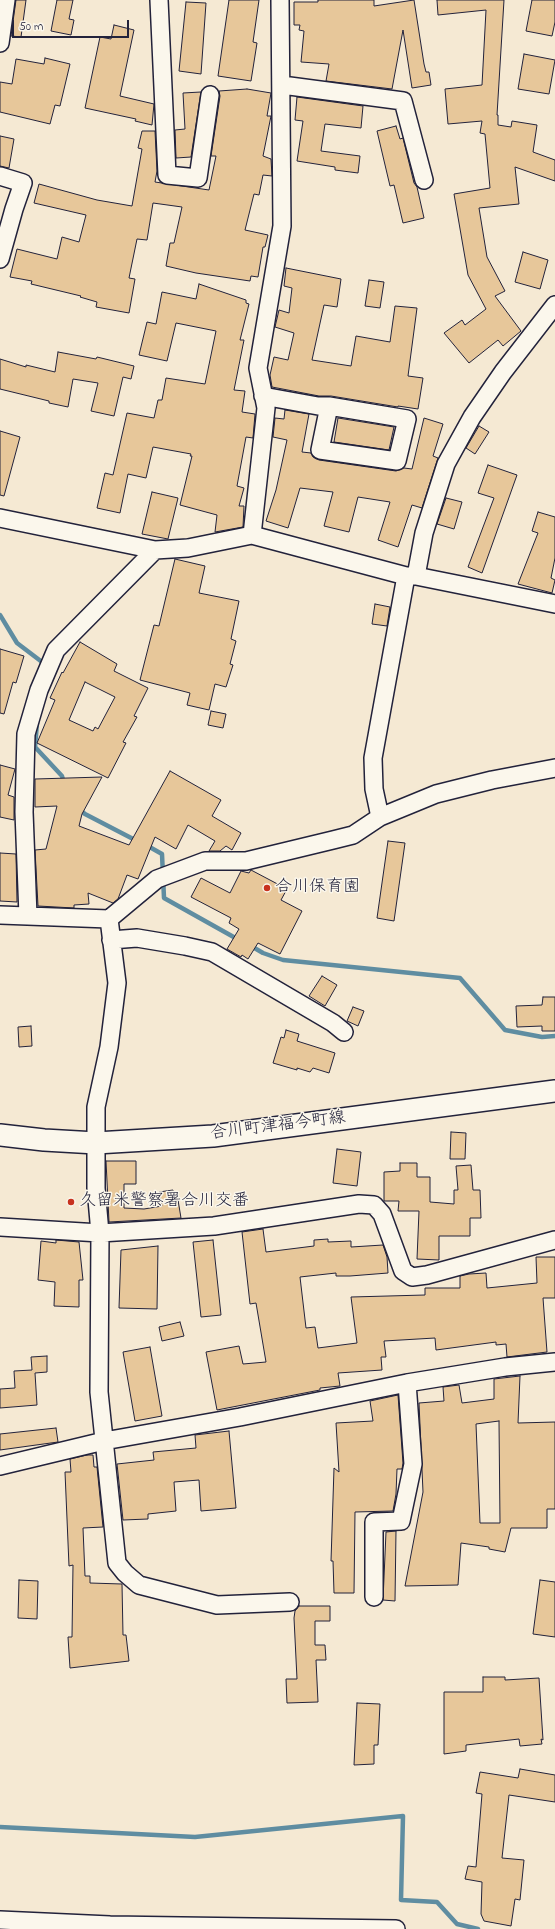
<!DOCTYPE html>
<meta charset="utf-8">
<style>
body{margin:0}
#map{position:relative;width:555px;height:1929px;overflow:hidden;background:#f5e9d3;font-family:"Indie Flower",sans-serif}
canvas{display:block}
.scale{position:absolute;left:12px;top:20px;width:117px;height:18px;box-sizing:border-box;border:2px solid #22223b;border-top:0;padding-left:5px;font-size:12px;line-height:14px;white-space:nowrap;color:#22223b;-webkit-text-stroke:3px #fbf7ec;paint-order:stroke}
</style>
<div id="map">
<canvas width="555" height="1929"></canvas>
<div class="scale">50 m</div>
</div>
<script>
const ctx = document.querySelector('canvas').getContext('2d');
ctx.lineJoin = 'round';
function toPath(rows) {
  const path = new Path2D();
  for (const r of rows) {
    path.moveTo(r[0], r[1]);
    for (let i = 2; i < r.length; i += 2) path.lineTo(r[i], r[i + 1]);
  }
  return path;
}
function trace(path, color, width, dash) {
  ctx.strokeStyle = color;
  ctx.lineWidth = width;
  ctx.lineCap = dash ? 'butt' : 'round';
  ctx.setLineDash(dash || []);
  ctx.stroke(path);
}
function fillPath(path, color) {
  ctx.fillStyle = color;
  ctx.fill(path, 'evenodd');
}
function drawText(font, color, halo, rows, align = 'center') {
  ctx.font = font + ' "Indie Flower","Klee One",sans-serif';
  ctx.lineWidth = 3;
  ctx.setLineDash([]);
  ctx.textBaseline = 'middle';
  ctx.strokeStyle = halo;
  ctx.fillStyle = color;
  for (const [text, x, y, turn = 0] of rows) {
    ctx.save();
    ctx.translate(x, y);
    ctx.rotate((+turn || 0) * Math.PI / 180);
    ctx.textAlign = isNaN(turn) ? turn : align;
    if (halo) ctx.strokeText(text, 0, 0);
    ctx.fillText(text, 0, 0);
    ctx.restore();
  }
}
const stream = toPath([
 [0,615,17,643,42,662,42,667],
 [37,723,35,747,62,776,64,783],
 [79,809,85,814,137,841],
 [146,845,162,854,164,898,239,940],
 [251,946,263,953,283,960,460,978,505,1030,542,1037,555,1036],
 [0,1827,195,1837,403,1816,401,1900,437,1902,457,1924,478,1929]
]);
const building = toPath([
 [16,0,26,0,21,37,11,36,16,0],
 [57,0,73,0,69,19,74,20,71,35,51,31,57,0],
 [229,0,259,0,253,42,257,43,251,81,218,76,229,0],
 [318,0,374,0,374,6,414,0,424,64,426,72,429,72,431,85,412,88,403,30,392,89,326,81,329,64,301,62,304,31,299,30,300,25,294,25,294,2,318,2,318,0],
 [437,0,504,0,497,115,498,115,498,125,511,127,512,121,537,125,533,152,555,160,555,181,515,167,519,204,479,208,487,257,505,291,495,296,521,331,503,346,498,340,469,363,444,333,462,320,465,325,486,309,468,275,454,194,490,188,485,134,480,133,482,121,448,124,445,89,482,85,486,10,438,15,437,0],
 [532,0,555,0,555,22,552,36,526,31,532,0],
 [186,2,206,3,201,74,179,71,186,2],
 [114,25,134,30,120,96,154,104,152,125,135,121,136,119,85,108,100,37,111,39,114,25],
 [524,54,555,60,549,94,518,89,524,54],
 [45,58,70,64,60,106,55,105,50,124,0,112,0,82,12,84,16,59,44,64,45,58],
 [247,89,271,93,267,116,271,116,263,156,271,159,272,176,263,175,259,195,254,194,245,230,268,235,265,247,263,247,258,277,251,276,250,281,196,273,166,266,170,243,174,243,182,207,153,203,147,240,137,239,129,278,135,279,129,313,96,307,97,302,80,297,81,296,31,284,32,281,10,277,17,249,57,259,62,237,79,242,86,215,34,203,39,184,97,200,132,206,142,149,138,148,142,131,155,131,157,171,155,182,209,190,216,156,211,156,220,96,219,91,247,89],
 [201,92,191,157,176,158,175,130,185,129,183,93,201,92],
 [297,97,363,106,361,128,325,124,321,151,360,156,358,173,335,170,335,167,297,161,303,121,295,120,297,97],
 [396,126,400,139,403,138,414,183,417,187,424,218,403,223,394,185,390,186,377,131,396,126],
 [0,136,14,139,9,168,0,166,0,136],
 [523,252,548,260,540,289,515,282,523,252],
 [286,268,341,279,337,307,324,305,312,360,351,366,356,336,390,342,395,306,417,308,408,376,423,378,418,409,398,406,398,407,331,396,319,396,272,387,270,375,274,357,288,360,294,333,275,327,279,310,289,313,292,288,284,286,286,268],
 [369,280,384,282,380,308,365,306,369,280],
 [199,284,246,300,246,303,249,304,240,340,244,340,234,390,245,391,242,412,255,414,253,438,246,437,237,486,244,488,239,506,244,506,243,527,215,532,217,515,180,505,192,456,190,456,191,454,153,447,146,478,128,474,120,513,97,508,105,473,113,475,127,413,154,418,158,400,162,400,166,378,205,384,216,331,176,323,167,361,139,355,147,322,156,324,162,292,196,299,199,284],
 [58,352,96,359,97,357,134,366,131,379,123,377,114,416,91,411,98,383,73,379,68,407,49,403,49,401,0,389,0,359,26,367,26,365,55,372,58,352],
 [285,410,309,414,302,452,311,453,313,457,319,460,396,471,404,468,412,469,424,418,443,424,433,456,438,458,422,508,412,505,398,547,378,540,390,502,358,497,349,532,324,526,333,492,300,488,288,528,266,521,276,490,287,440,273,437,275,418,284,419,285,410],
 [338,418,394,427,389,450,334,442,338,418],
 [479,426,489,432,475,454,466,448,479,426],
 [0,431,20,437,4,496,0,495,0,431],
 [488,465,517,475,482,573,468,567,494,498,478,493,488,465],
 [152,492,178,498,168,539,142,534,152,492],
 [446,498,462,502,454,529,437,524,446,498],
 [538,512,555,517,555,558,551,578,555,580,552,593,518,584,538,533,532,531,538,512],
 [175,559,205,566,199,593,239,601,231,639,236,641,230,664,233,665,226,687,215,684,209,710,187,705,190,693,140,680,154,625,159,626,175,559],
 [375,604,390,607,387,626,372,624,375,604],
 [80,642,117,664,114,671,148,688,134,716,137,717,123,742,126,743,108,778,37,743,55,700,50,698,62,672,63,673,80,642],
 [85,682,115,697,98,729,95,727,93,731,69,720,85,682],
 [0,649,24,656,16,683,13,682,4,714,0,713,0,649],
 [211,711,226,714,223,728,208,725,211,711],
 [0,765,15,769,8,795,14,797,14,820,0,817,0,765],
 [170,771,221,800,212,816,241,833,232,850,226,846,220,851,209,851,215,841,188,825,176,849,155,837,138,879,127,875,118,899,113,903,88,893,89,904,74,905,74,908,38,906,35,850,46,849,57,806,35,807,35,779,102,777,82,814,79,826,129,845,170,771],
 [388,841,405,843,394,921,377,918,388,841],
 [0,853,16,854,17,902,0,901,0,853],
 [251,870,287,889,281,900,302,911,280,954,258,943,248,959,242,955,241,957,227,949,239,929,229,923,231,918,191,897,201,878,230,893,241,871,249,873,251,870],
 [322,976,337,985,325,1006,309,996,322,976],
 [543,997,555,997,555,1031,542,1031,542,1026,517,1027,516,1006,542,1005,543,997],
 [353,1007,364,1011,358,1026,347,1021,353,1007],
 [31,1026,32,1046,19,1047,18,1027,31,1026],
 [286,1030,299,1034,297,1041,335,1053,329,1073,313,1068,310,1072,297,1068,297,1070,273,1063,281,1037,284,1038,286,1030],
 [451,1132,466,1133,465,1159,450,1159,451,1132],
 [337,1149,361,1152,357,1186,333,1183,337,1149],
 [106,1161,136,1161,136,1184,124,1184,124,1208,144,1209,162,1206,159,1192,173,1190,174,1201,178,1200,181,1218,109,1222,106,1161],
 [400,1163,417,1163,417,1177,430,1177,430,1202,454,1204,454,1190,458,1190,456,1166,471,1165,473,1190,480,1190,481,1218,470,1218,470,1236,439,1236,439,1260,417,1259,419,1211,398,1211,399,1201,384,1201,384,1172,400,1171,400,1163],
 [263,1229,266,1252,314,1246,314,1240,328,1239,328,1242,351,1241,351,1247,383,1245,387,1257,388,1273,350,1276,336,1276,336,1273,300,1277,306,1328,315,1327,318,1348,357,1343,351,1297,425,1295,425,1288,460,1288,460,1276,469,1274,486,1273,487,1288,537,1283,536,1257,555,1257,555,1298,543,1298,547,1352,507,1357,506,1344,496,1345,496,1342,436,1350,435,1338,384,1341,386,1357,381,1357,382,1370,338,1373,340,1386,320,1388,320,1390,217,1410,206,1352,239,1346,243,1364,266,1362,256,1303,250,1304,242,1232,263,1229],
 [56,1240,79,1242,83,1280,79,1280,79,1307,54,1306,55,1282,38,1280,41,1241,56,1243,56,1240],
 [213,1240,221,1315,201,1317,193,1242,213,1240],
 [158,1246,157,1309,119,1308,121,1250,158,1246],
 [180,1322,184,1336,162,1341,159,1327,180,1322],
 [150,1347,162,1416,135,1421,123,1352,150,1347],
 [47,1356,47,1372,35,1373,37,1405,0,1408,0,1389,15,1388,14,1371,32,1370,31,1357,47,1356],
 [520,1376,518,1423,555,1422,555,1509,547,1509,547,1528,511,1528,505,1552,489,1549,489,1547,461,1543,458,1585,405,1586,423,1492,419,1403,444,1401,443,1387,459,1385,462,1403,494,1399,494,1379,520,1376],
 [499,1421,500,1523,480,1523,476,1424,499,1421],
 [398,1395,403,1463,402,1469,397,1469,396,1494,393,1511,355,1512,354,1593,334,1593,333,1561,331,1561,334,1468,339,1472,336,1423,373,1421,370,1401,398,1395],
 [56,1428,58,1442,0,1450,0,1434,56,1428],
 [229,1431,236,1508,201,1511,199,1480,174,1482,176,1511,148,1514,148,1519,123,1520,117,1464,154,1460,153,1452,196,1448,195,1435,229,1431],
 [87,1455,93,1455,94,1467,97,1467,103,1527,83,1528,85,1576,90,1576,90,1583,122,1584,123,1635,126,1635,129,1661,70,1668,68,1637,72,1637,73,1565,69,1566,65,1472,71,1472,70,1459,87,1455],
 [396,1531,395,1601,383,1600,386,1532,396,1531],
 [19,1580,38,1581,37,1619,18,1618,19,1580],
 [540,1580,555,1582,555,1637,533,1634,540,1580],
 [299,1606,330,1606,330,1621,315,1621,315,1645,325,1645,326,1660,316,1660,318,1702,287,1703,286,1679,297,1679,294,1618,295,1611,299,1606],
 [483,1677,505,1677,505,1680,539,1678,543,1740,541,1739,542,1744,520,1746,519,1739,466,1745,466,1751,444,1754,444,1692,483,1692,483,1677],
 [357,1703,380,1704,378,1745,374,1745,374,1764,354,1765,357,1703],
 [520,1769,555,1775,555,1802,509,1795,502,1858,524,1860,520,1900,515,1899,511,1926,484,1921,481,1914,482,1882,465,1879,468,1866,476,1867,482,1794,476,1793,480,1772,518,1778,520,1769]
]);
const minor = toPath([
 [159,0,167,175,198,178,210,95],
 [0,43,6,0],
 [282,85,403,101,424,180],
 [0,176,23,183,14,209,0,259],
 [263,396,318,406,329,406,407,419,397,461,320,450,329,406],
 [0,518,155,550,188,548,252,535,406,576,416,576,555,604],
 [252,535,266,408,258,368,282,226,280,0],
 [416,576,424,533,446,464,472,417,503,372,555,305],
 [380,817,374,789,373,758,406,576],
 [0,915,109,919,157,879,205,861,246,861,333,840,353,835,380,817,436,794,492,780,555,768],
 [28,916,24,812,26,734,39,690,56,650,155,550],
 [109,919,117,983,109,1047,96,1107,96,1188,100,1233,99,1392,117,1563,125,1573,139,1585,217,1605,290,1602],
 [111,940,137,938,185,946,212,952,333,1023,344,1032],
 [0,1227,100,1233,214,1226,359,1204,374,1205,382,1214,403,1271,412,1277,427,1275,555,1240],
 [0,1466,104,1441,240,1417,407,1383,505,1367,555,1362],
 [374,1597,374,1522,401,1521,413,1464,407,1383],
 [0,1920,110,1925,396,1929]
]);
const tertiary = toPath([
 [0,1135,44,1140,96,1143,213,1136,555,1091]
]);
const markers = [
 [267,888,4,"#c8321e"],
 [71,1202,4,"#c8321e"]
];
const poiNames = [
 ["合川保育園",275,888],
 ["久留米警察署合川交番",79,1202]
];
const streetNames = [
 ["合川町津福今町線",278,1127,-7]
];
trace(stream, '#5f8da1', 4.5);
fillPath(building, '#e7c79a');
trace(building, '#22223b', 1);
trace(minor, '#22223b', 20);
trace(tertiary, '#22223b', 24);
trace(minor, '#fbf7ec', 17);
trace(tertiary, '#fbf7ec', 21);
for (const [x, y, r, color] of markers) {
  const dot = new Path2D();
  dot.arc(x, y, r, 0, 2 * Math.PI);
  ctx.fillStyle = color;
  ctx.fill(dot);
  trace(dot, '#fbf7ec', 1.5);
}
drawText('17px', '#22223b', '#fbf7ec', poiNames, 'left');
drawText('17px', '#22223b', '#fbf7ec', streetNames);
</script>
